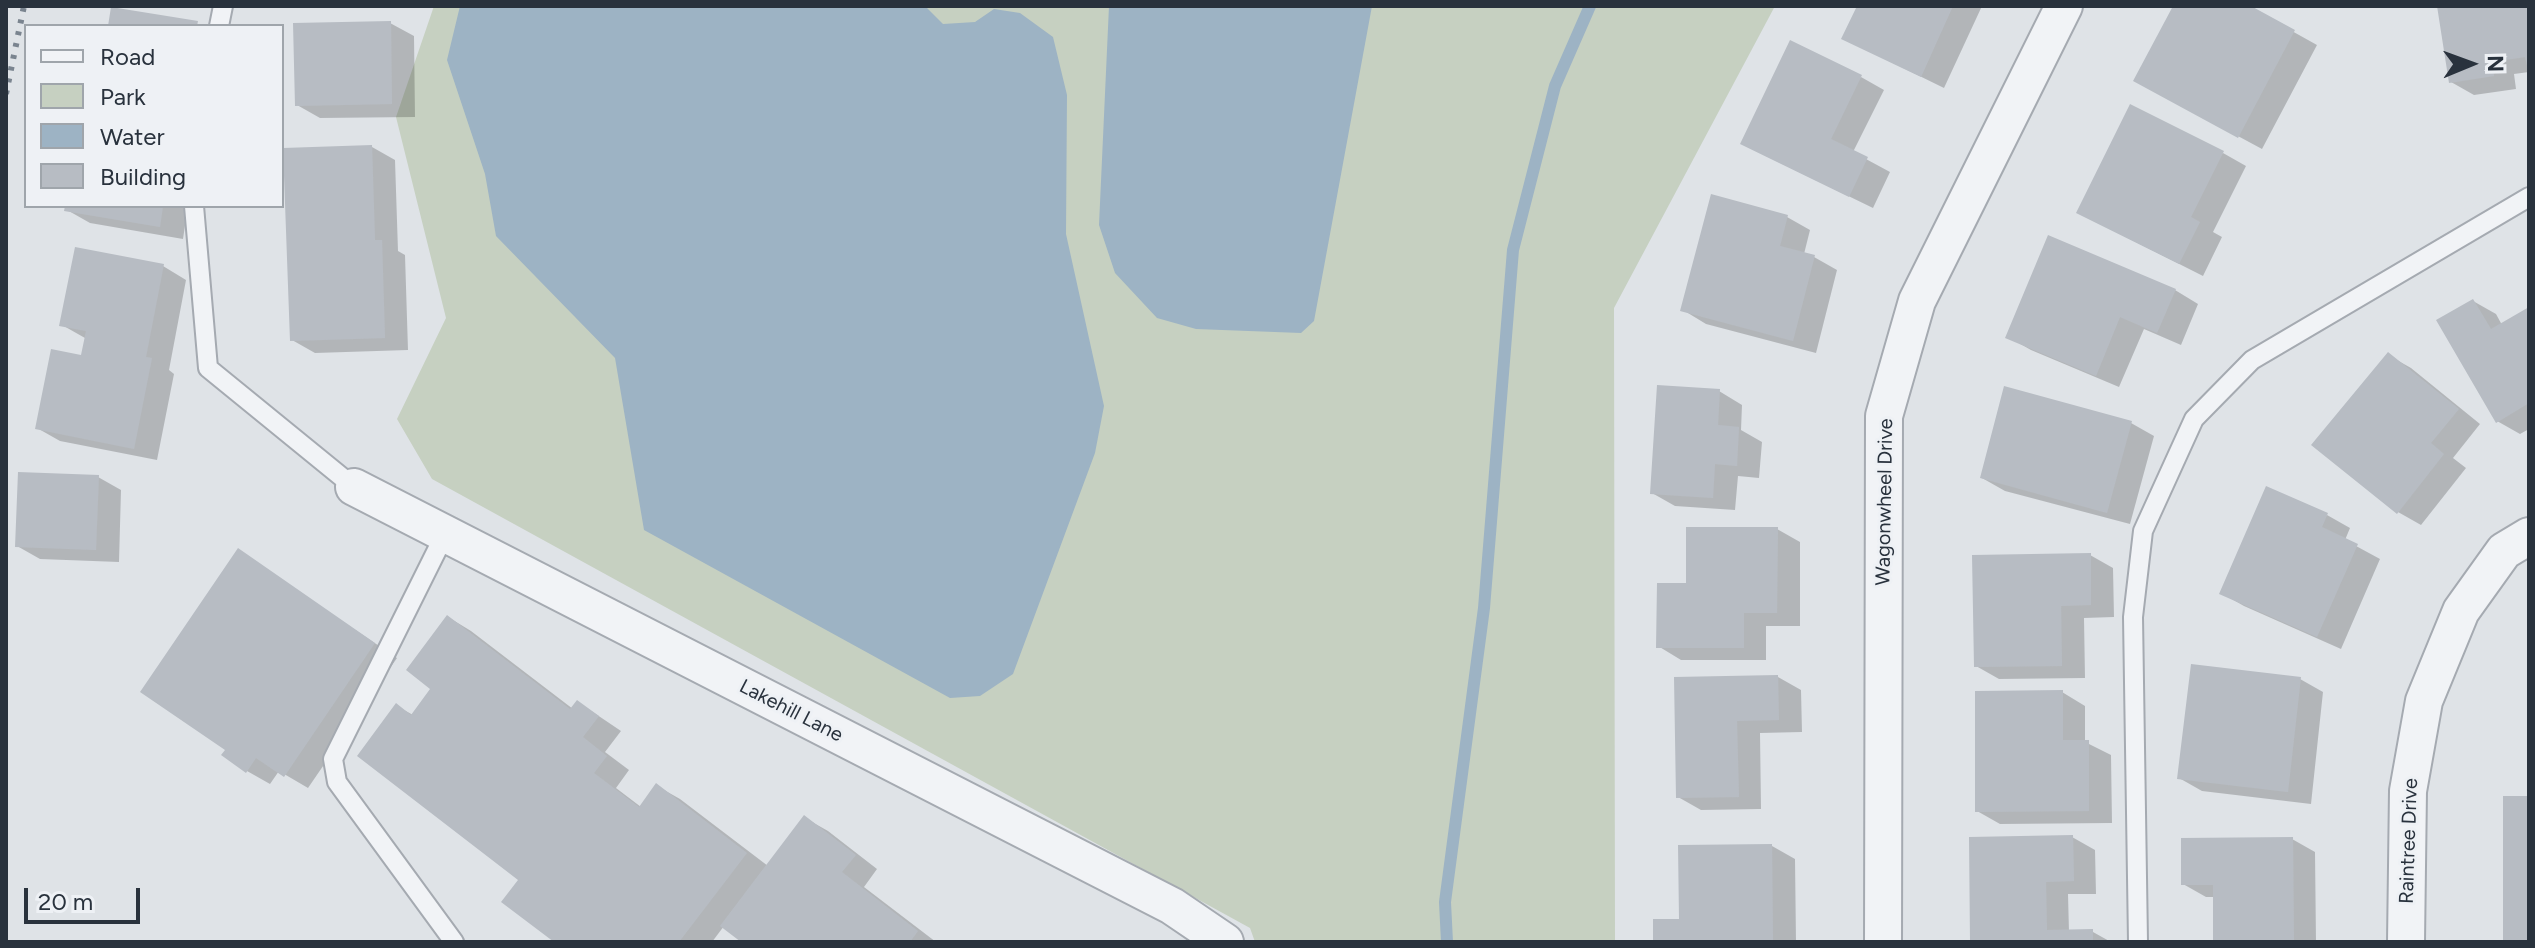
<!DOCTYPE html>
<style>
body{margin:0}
#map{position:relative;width:2535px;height:948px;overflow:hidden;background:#dfe3e7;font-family:Figtree,sans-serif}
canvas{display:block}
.frame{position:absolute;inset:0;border:8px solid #29323d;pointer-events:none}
.legend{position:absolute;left:24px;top:24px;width:260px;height:184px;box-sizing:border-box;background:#eef1f5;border:2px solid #9fa5ab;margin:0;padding:10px 14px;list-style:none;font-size:24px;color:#29323d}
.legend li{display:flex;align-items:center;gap:16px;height:40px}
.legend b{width:40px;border:2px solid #9fa5ab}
.north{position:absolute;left:2431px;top:24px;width:80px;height:80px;-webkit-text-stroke:6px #eef1f5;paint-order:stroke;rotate:89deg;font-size:22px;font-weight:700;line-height:32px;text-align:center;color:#29323d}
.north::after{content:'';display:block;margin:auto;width:28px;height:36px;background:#29323d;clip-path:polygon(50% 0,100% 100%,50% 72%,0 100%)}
.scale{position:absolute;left:24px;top:888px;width:116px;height:36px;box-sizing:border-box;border:4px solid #29323d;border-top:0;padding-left:10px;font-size:24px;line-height:28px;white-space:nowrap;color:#29323d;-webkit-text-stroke:6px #eef1f5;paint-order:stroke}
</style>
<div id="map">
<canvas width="2535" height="948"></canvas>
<div class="frame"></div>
<ul class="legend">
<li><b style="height:10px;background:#f1f3f6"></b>Road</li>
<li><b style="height:22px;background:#c6d0c1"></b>Park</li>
<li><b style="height:22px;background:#9db3c4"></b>Water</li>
<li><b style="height:22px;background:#b7bcc3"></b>Building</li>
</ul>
<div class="north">N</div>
<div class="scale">20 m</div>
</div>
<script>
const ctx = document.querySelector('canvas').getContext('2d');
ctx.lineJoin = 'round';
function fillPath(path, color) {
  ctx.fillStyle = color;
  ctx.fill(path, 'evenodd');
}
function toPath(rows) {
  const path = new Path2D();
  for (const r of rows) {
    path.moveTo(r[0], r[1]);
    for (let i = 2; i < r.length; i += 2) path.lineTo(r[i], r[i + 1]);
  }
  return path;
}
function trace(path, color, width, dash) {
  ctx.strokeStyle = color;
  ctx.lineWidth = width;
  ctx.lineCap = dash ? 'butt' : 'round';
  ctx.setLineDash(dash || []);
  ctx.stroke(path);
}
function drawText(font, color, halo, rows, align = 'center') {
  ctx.font = font + ' Figtree,sans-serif';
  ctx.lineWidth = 6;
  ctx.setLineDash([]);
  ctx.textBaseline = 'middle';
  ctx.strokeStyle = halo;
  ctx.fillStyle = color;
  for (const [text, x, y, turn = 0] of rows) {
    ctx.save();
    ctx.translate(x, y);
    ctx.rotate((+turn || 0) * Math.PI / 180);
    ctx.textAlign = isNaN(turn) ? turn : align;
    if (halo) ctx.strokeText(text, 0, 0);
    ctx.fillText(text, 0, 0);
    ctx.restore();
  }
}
const green = toPath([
 [434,6,1775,6,1614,308,1615,942,1255,942,1250,928,432,479,397,419,446,318,396,117]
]);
const water = toPath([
 [460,6,925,6,943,24,975,22,994,9,1020,13,1053,37,1067,95,1066,234,1104,406,1095,453,1013,674,980,696,950,698,644,530,615,358,496,236,485,174,447,60],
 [1109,6,1372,6,1314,321,1301,333,1196,329,1157,318,1115,273,1099,225]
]);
const shadow = toPath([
 [1859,6,1982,6,1944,88,1844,39],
 [2175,6,2247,6,2317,45,2262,149,2158,93],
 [2439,6,2529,6,2529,72,2514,74,2516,89,2474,95,2451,82],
 [390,23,414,36,415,117,320,118,297,105],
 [1861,77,1884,90,1853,152,1890,172,1873,208,1766,156],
 [372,147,395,160,398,251,405,255,408,350,315,353,292,340],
 [2223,153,2246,166,2213,232,2222,237,2203,276,2102,225],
 [67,206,188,206,183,239,90,223,67,210],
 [1787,217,1810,230,1804,254,1814,257,1837,270,1816,353,1706,324,1683,310],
 [163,266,186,280,169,370,174,374,157,460,60,441,37,428,83,357,85,338,62,325],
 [2175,290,2198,304,2181,345,2144,329,2119,387,2031,350,2008,337],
 [2473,301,2496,314,2502,325,2529,309,2529,429,2520,434,2497,421],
 [2388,355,2411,368,2480,424,2453,458,2466,468,2421,525,2398,512],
 [1719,391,1742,405,1741,430,1762,442,1759,478,1738,476,1735,510,1675,506,1652,493],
 [2131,423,2154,436,2130,524,2005,491,1982,478],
 [98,477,121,490,119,562,40,559,17,546],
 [2327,515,2350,528,2345,540,2380,559,2341,649,2244,606,2221,593],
 [1777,529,1800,542,1800,626,1766,626,1766,660,1681,660,1658,646,1688,585],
 [238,551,397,658,308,788,279,771,270,784,247,771,227,750],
 [2090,555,2113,568,2114,617,2084,618,2085,678,1999,679,1976,666],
 [448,617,471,631,573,709,578,702,621,731,605,752,629,770,616,788,641,807,657,786,680,799,768,866,805,818,828,831,877,869,864,887,936,942,744,942,724,926,712,942,557,942,521,879,397,706,413,715,433,688],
 [1778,677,1801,690,1802,732,1760,733,1761,809,1701,810,1678,797,1676,679],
 [2300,679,2323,692,2311,804,2202,791,2179,778],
 [2062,692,2085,706,2085,742,2111,755,2112,823,2000,824,1977,811],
 [2072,837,2095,850,2096,894,2068,894,2069,932,2093,932,2111,942,1972,942],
 [2292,839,2315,852,2316,942,2215,942,2215,897,2206,897,2183,884],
 [1772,846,1795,859,1796,942,1655,942]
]);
const stream = toPath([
 [1447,942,1445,902,1484,608,1513,250,1555,86,1590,6]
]);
const building = toPath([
 [1857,6,1953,6,1921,77,1841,39],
 [2173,6,2251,6,2295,30,2238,138,2133,81],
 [2437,6,2529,6,2529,73,2525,57,2492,62,2494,76,2449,83],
 [111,7,198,21,197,26,108,26],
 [391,21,392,104,295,106,293,23],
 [1790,40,1862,75,1831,139,1868,157,1849,197,1740,144],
 [2130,104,2224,151,2191,217,2200,222,2179,264,2076,213],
 [372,145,375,240,382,240,385,338,290,341,283,148],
 [1711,194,1788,215,1780,246,1815,255,1793,341,1680,311],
 [65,206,163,206,160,227,64,211],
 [2048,235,2176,289,2157,333,2120,317,2096,376,2005,338],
 [75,247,164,264,146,357,152,358,134,449,35,429,51,349,81,355,86,331,59,326],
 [2473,299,2491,329,2529,307,2529,403,2496,423,2436,320],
 [2388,352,2459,409,2431,443,2444,454,2397,514,2311,445],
 [1657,385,1720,389,1718,425,1739,427,1737,466,1715,464,1713,498,1650,494],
 [2004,386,2132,421,2107,513,1980,478],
 [18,472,99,475,96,550,15,547],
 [2266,486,2328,513,2322,527,2358,544,2317,637,2219,594],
 [1686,527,1778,527,1777,613,1744,613,1744,648,1656,648,1657,583,1686,583],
 [238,548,375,643,284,777,256,758,246,773,221,755,225,750,140,692],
 [2091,553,2091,605,2061,606,2062,666,1974,667,1972,555],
 [447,615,570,709,577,700,599,716,583,737,607,756,594,773,639,807,656,783,747,853,679,942,554,942,501,902,518,880,357,756,396,703,411,715,430,689,406,670],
 [2191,664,2301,677,2288,792,2177,779],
 [1778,675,1779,720,1737,721,1739,797,1676,798,1674,677],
 [2063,690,2063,740,2089,740,2089,811,1975,812,1975,691],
 [2503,796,2529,796,2529,942,2503,942],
 [804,815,856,855,842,872,918,931,910,942,741,942,720,926],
 [2073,835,2074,881,2046,882,2047,930,2093,929,2093,942,1970,942,1969,837],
 [2293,837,2294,942,2213,942,2213,885,2181,885,2181,838],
 [1772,844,1773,942,1653,942,1653,919,1679,919,1678,845]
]);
const lane = toPath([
 [219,26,223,6],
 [194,206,208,368,354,487],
 [445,534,333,759,337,782,454,942],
 [2138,942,2133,617,2143,531,2194,419,2252,360,2529,197]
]);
const street = toPath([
 [354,487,1172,906,1225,942],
 [1883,942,1884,416,1917,301,2064,6],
 [2406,942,2408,791,2424,701,2461,611,2504,551,2529,536]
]);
const rail = toPath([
 [6,94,24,6]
]);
const streetNames = [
 ["Wagonwheel Drive",1885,502,-89],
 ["Lakehill Lane",791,711,27],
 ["Raintree Drive",2409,841,-88]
];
fillPath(green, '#c6d0c1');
fillPath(water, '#9db3c4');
fillPath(shadow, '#0003');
trace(stream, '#9db3c4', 12);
fillPath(building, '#b7bcc3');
trace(lane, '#a5aab1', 22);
trace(street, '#a5aab1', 40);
trace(lane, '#f1f3f6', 18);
trace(street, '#f1f3f6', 36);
trace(rail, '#7a848f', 6, [4, 8]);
drawText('20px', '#29323d', '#eef1f5', streetNames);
</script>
